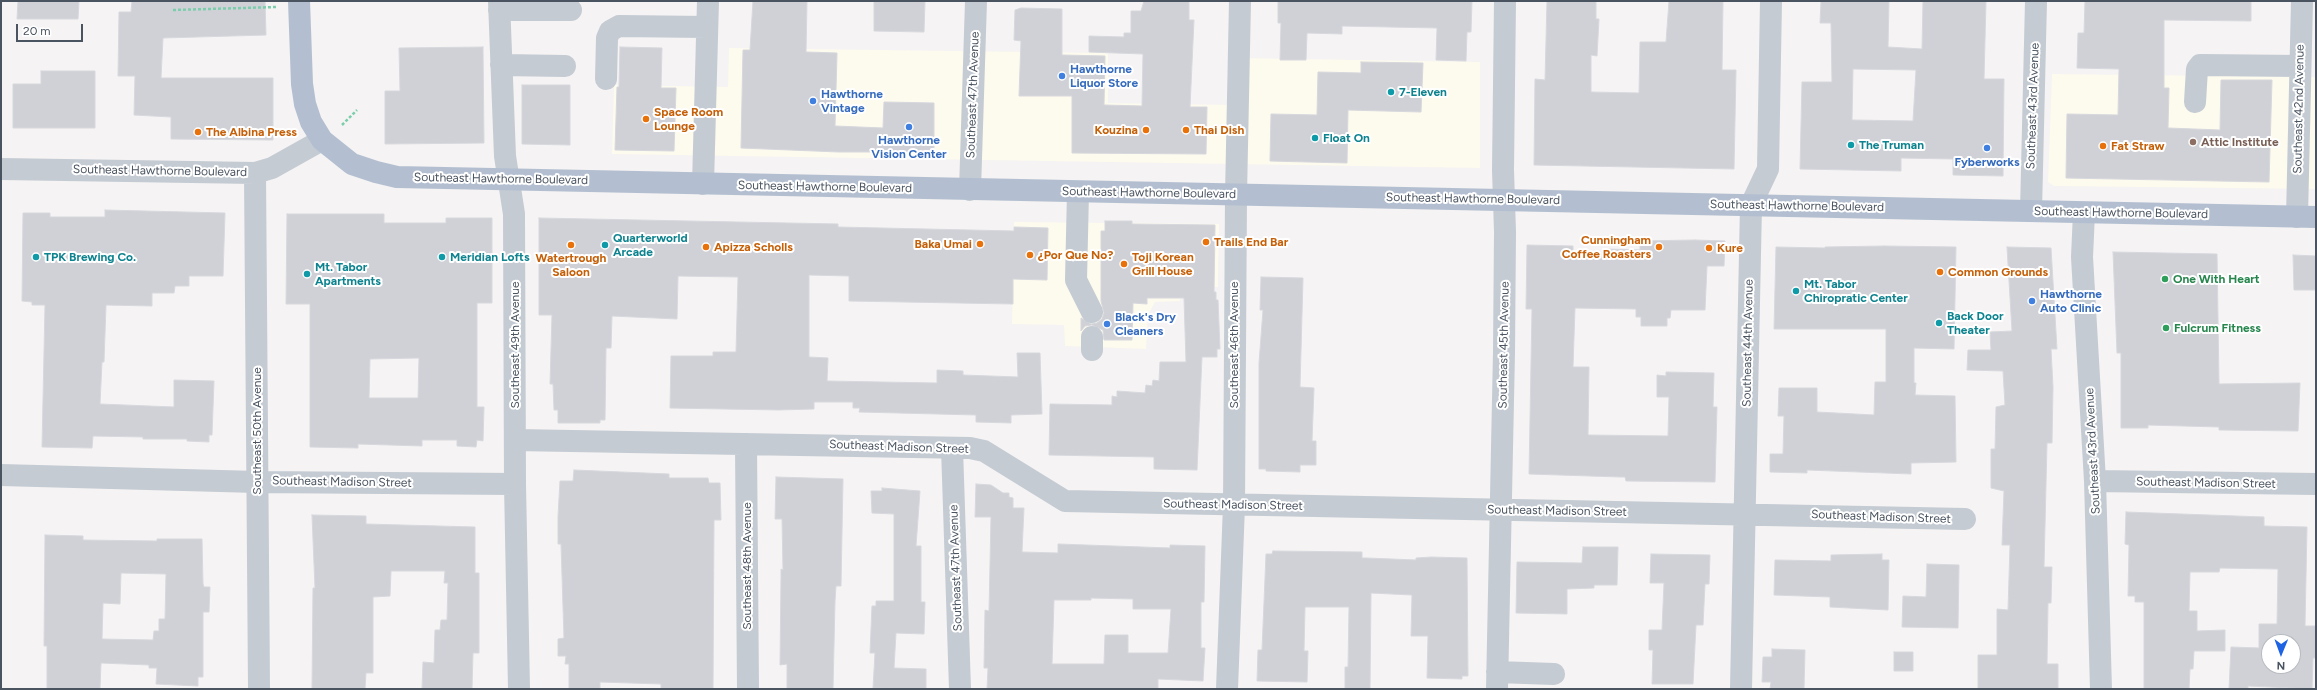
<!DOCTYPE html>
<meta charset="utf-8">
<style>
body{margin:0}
#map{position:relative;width:2317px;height:690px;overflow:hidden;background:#f5f3f3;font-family:Figtree,sans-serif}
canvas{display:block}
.frame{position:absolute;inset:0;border:2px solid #4a5460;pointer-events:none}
.north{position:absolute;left:2261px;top:634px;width:40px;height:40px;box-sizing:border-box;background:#fff;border:1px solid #b7bbbf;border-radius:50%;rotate:181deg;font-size:11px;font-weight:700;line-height:16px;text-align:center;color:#4a5460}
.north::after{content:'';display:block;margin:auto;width:14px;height:18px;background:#1d63e4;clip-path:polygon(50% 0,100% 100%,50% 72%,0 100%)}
.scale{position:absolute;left:16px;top:24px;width:67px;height:18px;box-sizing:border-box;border:2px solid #4a5460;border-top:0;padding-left:5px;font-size:12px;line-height:14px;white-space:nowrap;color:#4a5460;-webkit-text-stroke:3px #fff;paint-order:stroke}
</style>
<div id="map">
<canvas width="2317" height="690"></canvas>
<div class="frame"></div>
<div class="north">N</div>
<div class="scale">20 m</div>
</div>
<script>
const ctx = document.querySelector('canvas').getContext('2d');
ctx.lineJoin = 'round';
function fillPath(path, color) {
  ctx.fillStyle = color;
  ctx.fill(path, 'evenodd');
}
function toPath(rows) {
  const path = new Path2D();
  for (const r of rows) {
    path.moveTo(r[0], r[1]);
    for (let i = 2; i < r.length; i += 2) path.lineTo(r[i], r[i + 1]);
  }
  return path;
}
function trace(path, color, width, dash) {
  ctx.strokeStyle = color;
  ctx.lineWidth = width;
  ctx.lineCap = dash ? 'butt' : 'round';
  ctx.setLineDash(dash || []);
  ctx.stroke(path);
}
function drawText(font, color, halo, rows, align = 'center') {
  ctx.font = font + ' Figtree,sans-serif';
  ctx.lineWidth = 4;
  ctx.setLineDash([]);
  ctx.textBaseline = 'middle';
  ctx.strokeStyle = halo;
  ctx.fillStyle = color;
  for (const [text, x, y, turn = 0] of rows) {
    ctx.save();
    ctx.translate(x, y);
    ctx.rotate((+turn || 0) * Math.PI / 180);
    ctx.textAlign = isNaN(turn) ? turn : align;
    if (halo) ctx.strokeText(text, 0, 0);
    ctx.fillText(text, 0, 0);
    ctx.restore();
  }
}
const commercial = toPath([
 [729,48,1108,53,1108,103,1236,105,1237,58,1480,62,1480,168,612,154,614,85,728,87],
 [2052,74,2316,77,2316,189,2054,186,2048,182],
 [1014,222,1219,224,1218,287,1181,287,1180,301,1155,302,1148,315,1146,349,1065,346,1064,325,1012,324]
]);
const building = toPath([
 [18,1,79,1,78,19,17,19,18,1],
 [132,1,265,1,266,35,163,38,161,78,273,78,273,140,171,139,171,117,134,115,135,76,118,76,119,12,131,12,132,1],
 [753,1,807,1,806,52,837,53,835,126,883,128,884,102,934,103,934,152,839,152,741,148,743,50,750,50,753,1],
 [874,1,925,1,924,32,874,31,874,1],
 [1144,1,1189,1,1189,20,1194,20,1190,107,1207,107,1206,154,1072,153,1072,96,1019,96,1021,41,1014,40,1015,10,1021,8,1062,9,1062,55,1105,56,1104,105,1142,106,1143,54,1089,52,1089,36,1124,37,1124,33,1131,33,1131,11,1141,11,1144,1],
 [1278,1,1472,1,1471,32,1467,32,1466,61,1436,60,1437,28,1342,26,1342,34,1307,33,1306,60,1280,60,1281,23,1278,23,1278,1],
 [1547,1,1596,1,1596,19,1599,19,1597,56,1591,55,1591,92,1639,93,1640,42,1666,42,1669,1,1723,1,1722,70,1736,70,1734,169,1534,165,1535,79,1545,80,1547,1],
 [1821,1,1889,1,1888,47,1922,49,1923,1,1986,1,1984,79,2004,79,2003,176,1953,175,1953,159,1901,158,1901,171,1800,169,1802,82,1832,82,1831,23,1820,23,1821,1],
 [1853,69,1916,70,1913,121,1852,120,1853,69],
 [2085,1,2251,1,2251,21,2164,20,2164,88,2169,88,2168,128,2220,130,2221,80,2272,80,2269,182,2066,178,2067,114,2118,115,2119,69,2077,68,2078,33,2084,33,2085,1],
 [483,47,484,143,385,144,385,91,400,91,399,48,483,47],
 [620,47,662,48,661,88,676,88,674,151,615,150,617,87,619,87,620,47],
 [1361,62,1423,63,1421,112,1348,110,1347,163,1270,161,1271,114,1317,115,1318,72,1361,73,1361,62],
 [41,71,95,71,95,128,13,128,13,84,41,84,41,71],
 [522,85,570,85,570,145,522,144,522,85],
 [105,210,225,213,223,276,189,276,189,286,175,286,174,293,152,293,152,306,106,305,104,362,102,362,100,404,174,407,174,380,214,381,212,435,209,435,209,442,187,441,187,439,143,439,143,437,93,436,92,448,42,447,45,305,32,305,32,302,22,301,23,213,50,213,50,217,105,217,105,210],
 [287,214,384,214,384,223,446,223,446,218,492,218,492,303,477,303,477,407,484,407,483,441,477,440,476,447,457,446,457,440,422,440,422,446,358,444,358,448,310,447,310,304,286,304,287,214],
 [419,358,418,398,369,398,370,359,419,358],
 [539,218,838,224,838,227,1014,231,1014,227,1048,228,1047,280,1013,279,1013,304,849,301,849,276,809,275,809,357,828,358,827,381,937,383,937,370,963,371,963,375,1018,377,1017,353,1040,353,1042,414,1011,415,1011,423,976,422,976,415,859,412,860,408,853,408,853,402,814,402,814,409,779,410,670,408,671,356,713,356,713,352,736,352,738,277,678,276,677,319,612,316,611,348,606,348,605,420,600,420,600,423,558,423,558,410,554,410,553,384,550,384,552,315,539,315,539,218],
 [1105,221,1132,221,1132,224,1215,225,1214,292,1216,292,1216,300,1218,300,1220,349,1217,349,1217,357,1202,357,1197,470,1154,469,1154,457,1049,455,1050,404,1112,405,1112,396,1117,397,1117,391,1145,393,1146,385,1152,386,1153,380,1159,381,1160,362,1186,362,1184,298,1147,298,1147,304,1133,303,1132,340,1104,340,1103,330,1092,325,1085,326,1081,331,1081,318,1091,324,1097,323,1102,319,1104,313,1101,301,1101,231,1105,231,1105,221],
 [1695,240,1725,241,1724,266,1707,266,1705,310,1671,310,1670,318,1667,318,1667,326,1641,326,1641,317,1636,317,1636,309,1575,308,1573,367,1589,367,1588,435,1668,436,1669,397,1657,397,1657,375,1666,376,1666,372,1714,373,1713,407,1717,407,1715,482,1626,481,1625,477,1620,477,1529,474,1532,309,1526,309,1527,245,1573,246,1573,254,1607,254,1607,249,1640,250,1640,241,1695,240],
 [1884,246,1956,247,1954,349,1914,348,1914,383,1916,383,1915,395,1955,396,1956,462,1911,463,1911,474,1807,470,1807,473,1770,472,1770,454,1783,454,1784,416,1778,416,1779,388,1817,388,1817,412,1874,415,1875,382,1886,382,1886,329,1774,329,1776,247,1825,248,1825,247,1884,246],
 [2007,247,2051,248,2057,349,2051,349,2053,387,2052,443,2047,443,2044,567,2052,567,2051,603,2048,603,2047,664,2058,664,2058,689,1978,689,1978,655,1997,655,1997,609,2008,610,2010,545,2002,545,2004,491,1991,488,1991,449,1995,449,1996,407,2005,405,2003,371,1967,370,1968,350,1991,350,1990,332,2012,331,2007,247],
 [2113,252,2217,254,2219,384,2300,383,2298,431,2219,430,2219,427,2148,425,2148,428,2121,428,2121,353,2117,353,2113,252],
 [2293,255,2316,256,2316,290,2294,290,2293,255],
 [1261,277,1303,278,1300,387,1314,388,1312,441,1316,441,1316,465,1300,465,1300,472,1266,471,1266,469,1259,469,1259,363,1263,310,1260,310,1261,277],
 [574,470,669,474,669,478,708,478,709,483,720,483,721,520,714,520,713,689,661,689,661,684,600,682,600,689,569,689,569,664,565,664,566,656,558,656,558,639,564,638,561,544,558,544,558,516,560,481,573,481,574,470],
 [776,477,843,479,841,586,836,586,835,601,833,689,787,689,787,664,780,665,781,577,781,569,783,570,782,519,775,519,776,477],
 [976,484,991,485,1003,493,1009,493,1009,497,1013,498,1013,508,1024,508,1022,552,1058,553,1058,544,1170,548,1170,545,1205,546,1204,602,1201,602,1201,648,1205,648,1203,681,1158,679,1158,689,987,689,988,668,984,668,985,610,989,611,991,517,975,517,976,484],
 [1091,598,1133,599,1133,609,1171,609,1168,653,1128,653,1128,635,1105,635,1104,664,1052,664,1054,600,1091,600,1091,598],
 [882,488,920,491,916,546,921,546,921,602,925,602,924,634,896,633,894,668,926,669,926,689,873,688,875,653,870,653,872,606,876,606,876,601,894,601,894,514,872,513,871,491,882,491,882,488],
 [2126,512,2264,517,2264,526,2307,527,2305,626,2316,626,2316,658,2313,658,2312,689,2248,686,2248,689,2229,689,2231,647,2259,648,2259,624,2277,624,2278,569,2220,568,2219,572,2190,572,2189,611,2197,611,2197,631,2225,630,2225,651,2194,651,2193,669,2190,669,2189,689,2144,689,2144,602,2135,602,2135,596,2128,596,2129,545,2125,544,2126,512],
 [2269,642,2293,642,2293,666,2269,666,2269,642],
 [312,515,366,516,366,524,475,527,475,573,479,573,479,653,473,653,472,689,422,689,423,662,434,663,435,630,440,630,441,620,447,620,448,583,444,583,445,571,391,571,390,596,373,597,373,673,366,673,365,689,312,689,313,588,315,588,312,515],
 [45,535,83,536,83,540,157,541,157,539,202,539,203,584,204,587,210,587,209,612,203,612,203,677,198,677,198,686,156,684,157,668,149,668,149,665,101,663,100,689,47,689,47,646,44,646,45,535],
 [121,573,166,574,165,619,159,619,159,631,154,631,153,640,102,639,103,603,120,604,121,573],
 [1583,547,1618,547,1617,585,1594,585,1594,588,1567,589,1567,614,1516,613,1517,562,1582,563,1583,547],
 [1273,551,1362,552,1362,558,1367,558,1416,560,1416,558,1431,557,1467,558,1468,676,1462,676,1462,679,1427,678,1428,636,1411,636,1412,595,1371,593,1370,689,1345,689,1345,667,1348,667,1349,607,1305,607,1304,651,1308,651,1307,682,1257,681,1258,650,1262,650,1266,554,1272,554,1273,551],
 [1651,554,1710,555,1709,584,1705,584,1703,625,1696,625,1693,684,1652,684,1653,650,1649,650,1649,630,1662,630,1664,583,1650,583,1651,554],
 [1882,554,1882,560,1889,560,1888,610,1830,607,1830,597,1774,595,1775,560,1831,561,1831,555,1882,554],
 [1927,564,1959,565,1958,628,1902,627,1903,596,1926,597,1927,564],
 [1772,649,1805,650,1804,689,1770,689,1771,682,1762,682,1763,657,1772,657,1772,649],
 [1894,652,1913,652,1913,671,1894,671,1894,652]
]);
const path = toPath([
 [173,10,277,7],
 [342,125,357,110]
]);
const minor = toPath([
 [499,1,505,156,514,214,515,484,519,689],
 [499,10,571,10],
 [501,65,565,66],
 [606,79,607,38,610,31,619,26,707,27],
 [2195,102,2197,69,2200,65,2300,66],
 [1,169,255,173,272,168,322,140],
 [255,173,259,689],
 [703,184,708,1],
 [970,190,976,1],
 [1078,192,1076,280,1092,312],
 [2031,211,2036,1],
 [2084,213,2082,257,2095,481,2101,689],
 [2297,217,2302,1],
 [1092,337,1092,350],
 [515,440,970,448,984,451,1065,501,1965,519],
 [746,444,748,689],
 [952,448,960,689],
 [1,475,257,482,515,484],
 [2095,481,2316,484],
 [1497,672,1554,674],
 [1227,689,1234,505,1236,195,1240,1],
 [1497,689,1504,352,1505,232,1503,170,1505,1],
 [1741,689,1751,205,1768,169,1771,1]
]);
const major = toPath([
 [299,1,302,84,305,104,311,122,322,140,352,164,376,172,397,177,2316,217]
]);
const markers = [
 [1062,76,4,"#3f7fe0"],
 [1391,92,4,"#0f9aa8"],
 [813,101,4,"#3f7fe0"],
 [646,119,4,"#e8710a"],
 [909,127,4,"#3f7fe0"],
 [1146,130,4,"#e8710a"],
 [1186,130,4,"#e8710a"],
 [198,132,4,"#e8710a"],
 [1315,138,4,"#0f9aa8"],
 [2193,142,4,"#8d6e63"],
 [1851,145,4,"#0f9aa8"],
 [2103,146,4,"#e8710a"],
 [1987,148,4,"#3f7fe0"],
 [1206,242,4,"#e8710a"],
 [980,244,4,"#e8710a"],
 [571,245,4,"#e8710a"],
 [605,245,4,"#0f9aa8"],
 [706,247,4,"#e8710a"],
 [1659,247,4,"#e8710a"],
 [1709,248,4,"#e8710a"],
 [1030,255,4,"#e8710a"],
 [36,257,4,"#0f9aa8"],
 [442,257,4,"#0f9aa8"],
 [1124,264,4,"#e8710a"],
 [1940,272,4,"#e8710a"],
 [307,274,4,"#0f9aa8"],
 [2165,279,4,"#2e9e5b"],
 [1796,291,4,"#0f9aa8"],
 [2032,301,4,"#3f7fe0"],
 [1939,323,4,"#0f9aa8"],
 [1107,324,4,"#3f7fe0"],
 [2166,328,4,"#2e9e5b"]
];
const shopNames = [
 ["Hawthorne",1070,69],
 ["Liquor Store",1070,83],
 ["Hawthorne",821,94],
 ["Vintage",821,108],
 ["Hawthorne",909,140,"center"],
 ["Vision Center",909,154,"center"],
 ["Fyberworks",1987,162,"center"],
 ["Hawthorne",2040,294],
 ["Auto Clinic",2040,308],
 ["Black's Dry",1115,317],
 ["Cleaners",1115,331]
];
const cultureNames = [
 ["7-Eleven",1399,92],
 ["Float On",1323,138],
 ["The Truman",1859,145],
 ["Quarterworld",613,238],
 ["Arcade",613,252],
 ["TPK Brewing Co.",44,257],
 ["Meridian Lofts",450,257],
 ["Mt. Tabor",315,267],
 ["Apartments",315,281],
 ["Mt. Tabor",1804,284],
 ["Chiropratic Center",1804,298],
 ["Back Door",1947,316],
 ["Theater",1947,330]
];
const streetNames = [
 ["Southeast 47th Avenue",973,95,-88],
 ["Southeast 43rd Avenue",2033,106,-88],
 ["Southeast 42nd Avenue",2299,109,-89],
 ["Southeast Hawthorne Boulevard",160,171,1],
 ["Southeast Hawthorne Boulevard",501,179,1],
 ["Southeast Hawthorne Boulevard",825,187,1],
 ["Southeast Hawthorne Boulevard",1149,193,1],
 ["Southeast Hawthorne Boulevard",1473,199,1],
 ["Southeast Hawthorne Boulevard",1797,206,1],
 ["Southeast Hawthorne Boulevard",2121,213,1],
 ["Southeast 44th Avenue",1748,343,-89],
 ["Southeast 49th Avenue",515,345,-90],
 ["Southeast 46th Avenue",1234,345,-90],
 ["Southeast 45th Avenue",1504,345,-89],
 ["Southeast 50th Avenue",257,431,-90],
 ["Southeast Madison Street",899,447,2],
 ["Southeast 43rd Avenue",2093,451,-93],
 ["Southeast Madison Street",342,482,1],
 ["Southeast Madison Street",2206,483,1],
 ["Southeast Madison Street",1233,505,1],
 ["Southeast Madison Street",1557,511,1],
 ["Southeast Madison Street",1881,517,2],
 ["Southeast 48th Avenue",747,566,-90],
 ["Southeast 47th Avenue",956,568,-92]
];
const foodNames = [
 ["Space Room",654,112],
 ["Lounge",654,126],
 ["Kouzina",1138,130,"right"],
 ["Thai Dish",1194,130],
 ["The Albina Press",206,132],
 ["Fat Straw",2111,146],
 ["Cunningham",1651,240,"right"],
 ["Coffee Roasters",1651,254,"right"],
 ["Trails End Bar",1214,242],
 ["Baka Umai",972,244,"right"],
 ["Apizza Scholls",714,247],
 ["Kure",1717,248],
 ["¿Por Que No?",1038,255],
 ["Toji Korean",1132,257],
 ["Grill House",1132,271],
 ["Watertrough",571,258,"center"],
 ["Saloon",571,272,"center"],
 ["Common Grounds",1948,272]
];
const educationNames = [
 ["Attic Institute",2201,142]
];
const leisureNames = [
 ["One With Heart",2173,279],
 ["Fulcrum Fitness",2174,328]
];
fillPath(commercial, '#fdfaee');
fillPath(building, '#cfd1d7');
trace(building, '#d7d8dd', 1);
trace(path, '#7bceac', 2.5, [3, 2]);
trace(minor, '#c4cbd3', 22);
trace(major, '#b3bfd0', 22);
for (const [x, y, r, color] of markers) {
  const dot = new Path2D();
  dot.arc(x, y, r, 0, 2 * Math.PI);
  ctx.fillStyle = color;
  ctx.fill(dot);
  trace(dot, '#fff', 1.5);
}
drawText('bold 12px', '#366cbe', '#fff', shopNames, 'left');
drawText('bold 12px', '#0d838f', '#fff', cultureNames, 'left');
drawText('12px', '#4a5460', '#fff', streetNames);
drawText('bold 12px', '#c56008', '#fff', foodNames, 'left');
drawText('bold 12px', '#785e54', '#fff', educationNames, 'left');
drawText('bold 12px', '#27864d', '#fff', leisureNames, 'left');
</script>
